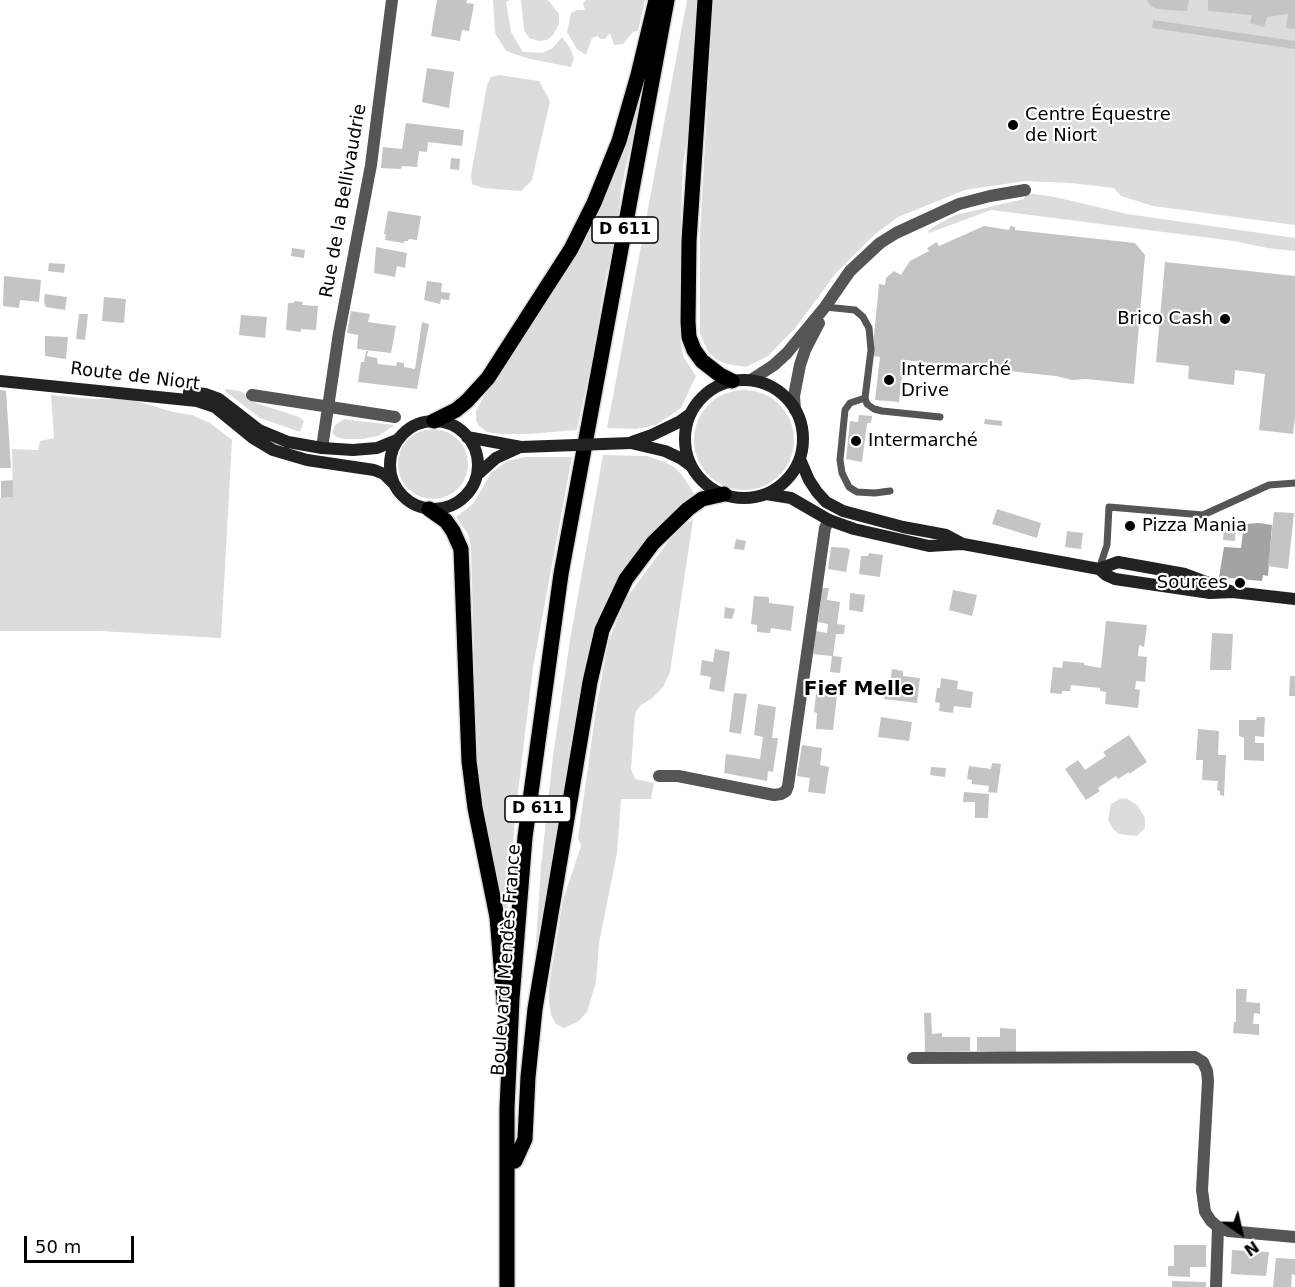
<!DOCTYPE html>
<meta charset="utf-8">
<style>
body{margin:0}
#map{position:relative;width:1295px;height:1287px;overflow:hidden;background:#fff;font-family:"DejaVu Sans",sans-serif}
canvas{display:block}
.north{position:absolute;left:1211px;top:1203px;width:60px;height:60px;-webkit-text-stroke:4px #fff;paint-order:stroke;rotate:146deg;font-size:16px;font-weight:700;line-height:24px;text-align:center;color:#000}
.north::after{content:'';display:block;margin:auto;width:21px;height:27px;background:#000;clip-path:polygon(50% 0,100% 100%,50% 72%,0 100%)}
.scale{position:absolute;left:24px;top:1236px;width:110px;height:27px;box-sizing:border-box;border:3px solid #000;border-top:0;padding-left:8px;font-size:18px;line-height:21px;white-space:nowrap;color:#000;-webkit-text-stroke:4px #fff;paint-order:stroke}
</style>
<div id="map">
<canvas width="1295" height="1287"></canvas>
<div class="north">N</div>
<div class="scale">50 m</div>
</div>
<script>
const ctx = document.querySelector('canvas').getContext('2d');
ctx.lineJoin = 'round';
function fillPath(path, color) {
  ctx.fillStyle = color;
  ctx.fill(path, 'evenodd');
}
function toPath(rows) {
  const path = new Path2D();
  for (const r of rows) {
    if (r.length === 3) {
      path.moveTo(r[0] + r[2], r[1]);
      path.arc(r[0], r[1], r[2], 0, 2 * Math.PI);
      continue;
    }
    path.moveTo(r[0], r[1]);
    for (let i = 2; i < r.length; i += 2) path.lineTo(r[i], r[i + 1]);
  }
  return path;
}
function trace(path, color, width, dash) {
  ctx.strokeStyle = color;
  ctx.lineWidth = width;
  ctx.lineCap = dash ? 'butt' : 'round';
  ctx.setLineDash(dash || []);
  ctx.stroke(path);
}
function drawText(font, color, halo, rows, align = 'center') {
  ctx.font = font + ' "DejaVu Sans",sans-serif';
  ctx.lineWidth = 4.5;
  ctx.setLineDash([]);
  ctx.textBaseline = 'middle';
  ctx.strokeStyle = halo;
  ctx.fillStyle = color;
  for (const [text, x, y, turn = 0] of rows) {
    ctx.save();
    ctx.translate(x, y);
    ctx.rotate((+turn || 0) * Math.PI / 180);
    ctx.textAlign = isNaN(turn) ? turn : align;
    if (halo) ctx.strokeText(text, 0, 0);
    ctx.fillText(text, 0, 0);
    ctx.restore();
  }
}
const green = toPath([
 [493,0,510,0,506,2,511,32,523,52,542,53,553,48,562,37,570,48,574,58,571,67,530,59,506,51,495,33],
 [521,0,548,0,559,14,559,24,553,35,547,40,539,41,529,38,524,30],
 [586,0,645,0,638,31,633,32,623,44,614,45,610,33,605,39,600,39,598,36,592,38,586,55,577,49,567,32,571,13,577,10,585,10,583,3],
 [687,0,698,0,690,119,683,165,680,254,680,337,683,356,696,376,681,408,656,425,636,429,607,428],
 [713,0,1295,0,1295,225,1153,206,1121,196,1114,188,1071,183,1025,181,965,190,898,217,874,235,836,273,796,327,768,356,746,367,727,364,717,360,708,352,700,334,700,234],
 [499,75,539,81,550,101,532,180,521,191,483,188,472,184,471,175,487,85,491,77],
 [643,76,647,78,627,162,621,190,617,233,606,277,593,355,577,430,529,434,499,434,487,432,479,426,476,420,476,411,485,394,567,270],
 [1034,194,1055,197,1127,214,1295,238,1295,251,1267,248,1234,241,991,210,929,233,928,231,933,227,955,215,1024,199,1025,195],
 [226,389,240,391,250,397,256,403,299,417,304,421,300,432,260,418,225,391],
 [744,440,50],
 [51,395,94,399,130,399,173,412,192,415,210,423,232,440,221,638,100,631,0,631,0,498,13,497,12,449,38,450,40,441,54,438],
 [344,419,350,420,395,425,378,436,363,439,344,439,336,437,332,432,335,425],
 [433,464,35],
 [603,455,647,456,664,462,674,467,682,475,695,495,665,520,622,574,535,958,541,867,553,756,570,640],
 [525,457,572,457,533,667,516,809,505,937,482,802,477,762,471,548,468,534,456,517,473,504,491,473,507,461],
 [693,520,670,672,663,687,651,699,641,705,635,713,631,769,635,779,654,783,651,799,621,799,617,853,599,943,596,982,587,1012,579,1021,564,1028,556,1024,551,1015,549,1001,549,985,563,900,581,846,578,838,597,703,608,643,625,600,670,539,685,523],
 [1126,798,1138,806,1145,818,1145,828,1137,836,1119,834,1113,829,1108,820,1111,804,1120,799]
]);
const water = toPath([
 [1259,523,1272,525,1268,576,1263,575,1262,581,1219,577,1224,547,1241,548,1244,524]
]);
const building = toPath([
 [437,0,467,0,466,3,474,4,469,31,462,30,460,41,431,36],
 [1147,0,1189,0,1187,11,1157,9,1150,5],
 [1208,0,1295,0,1295,29,1286,28,1288,14,1267,17,1264,27,1250,23,1252,15,1208,11],
 [1153,20,1295,41,1295,49,1152,28],
 [427,68,454,72,449,108,422,102],
 [406,123,464,130,462,146,428,142,427,152,419,151,417,167,402,166,401,169,381,168,383,147,402,149],
 [451,158,460,159,459,170,450,169],
 [388,211,421,216,417,240,409,239,408,241,404,241,404,243,385,240,386,234,384,234],
 [984,226,1009,230,1010,226,1015,227,1015,230,1135,243,1145,255,1134,384,1086,379,1072,380,1056,376,904,360,899,402,875,400,880,357,872,356,879,284,885,285,886,278,894,271,901,275,910,261,929,251,927,248,937,242,939,246],
 [376,247,407,253,405,268,397,266,395,277,374,273],
 [292,248,305,250,304,258,291,256],
 [1165,262,1295,276,1295,417,1293,434,1259,430,1265,374,1235,370,1234,385,1188,379,1189,366,1156,362],
 [49,263,65,264,64,273,48,271],
 [4,276,41,280,39,302,20,300,19,308,3,306],
 [427,281,442,283,441,292,450,293,449,300,441,299,440,304,424,300],
 [45,294,67,297,65,310,46,307,44,302],
 [104,297,126,299,124,323,102,321],
 [295,301,303,302,302,305,318,306,316,330,301,329,301,332,286,330,288,303,293,303],
 [351,311,370,314,368,322,396,326,391,353,357,349,358,335,347,333],
 [79,314,88,314,85,340,76,339],
 [241,315,267,317,265,338,239,335],
 [422,322,429,324,417,389,358,382,361,362,364,362,366,351,368,351,367,356,377,358,378,364,396,366,397,362,404,363,404,367,415,369],
 [45,336,68,337,66,359,45,356],
 [0,390,6,391,11,468,0,468],
 [859,415,872,416,871,423,867,423,862,462,846,459,850,421,858,422],
 [985,419,1002,421,1002,426,984,424],
 [13,480,13,497,1,498,1,481],
 [997,509,1041,523,1037,538,992,524],
 [1274,512,1294,513,1288,569,1268,566],
 [1224,526,1236,527,1235,541,1223,540],
 [1067,531,1083,533,1081,549,1065,547],
 [736,539,746,541,744,550,734,549],
 [831,547,847,548,850,550,846,572,828,569],
 [869,553,883,555,880,577,859,574,861,556,868,556],
 [822,588,829,588,827,600,840,602,837,624,845,625,844,634,836,634,833,656,842,657,840,673,830,672,832,656,813,654,816,631,827,633,828,624,818,622],
 [953,590,977,595,972,616,949,610],
 [850,593,865,595,863,612,849,610],
 [754,596,769,597,769,603,794,606,791,631,771,628,770,633,757,632,757,625,751,624],
 [725,607,735,609,732,619,724,618],
 [1106,621,1147,625,1144,647,1139,645,1138,656,1147,657,1145,682,1136,681,1135,689,1140,690,1138,708,1105,704,1106,692,1100,691,1100,688,1071,685,1070,691,1062,691,1062,694,1050,693,1053,667,1062,668,1063,661,1084,663,1084,665,1101,668],
 [1212,633,1233,634,1231,670,1210,670],
 [715,649,730,652,724,692,709,689,711,677,700,675,702,660,713,662],
 [892,669,903,671,903,676,920,678,917,703,884,699,886,684,890,684],
 [1290,676,1295,676,1295,696,1289,696],
 [941,678,958,681,957,689,973,692,971,708,954,706,953,713,939,711,940,703,935,702,937,688,940,688],
 [734,693,747,694,741,734,729,732],
 [816,694,837,696,833,730,816,729,817,713,814,712],
 [758,704,776,707,772,738,778,738,773,772,768,771,767,781,724,773,726,754,760,759,763,737,754,735],
 [881,717,912,722,909,741,878,737],
 [1257,717,1265,717,1264,737,1255,736,1255,743,1264,743,1264,761,1244,760,1244,738,1239,736,1239,720,1256,720],
 [1198,729,1219,731,1218,755,1226,755,1224,796,1220,795,1220,791,1217,790,1218,781,1202,780,1203,760,1196,760],
 [1129,735,1147,762,1129,774,1129,772,1118,779,1116,776,1098,788,1100,791,1086,800,1065,769,1078,760,1085,770,1106,756,1103,752],
 [802,745,822,748,820,765,829,767,825,794,808,792,810,778,797,776],
 [992,763,1001,764,997,793,988,792,989,786,972,784,972,780,967,779,969,766,991,769],
 [931,767,946,768,945,777,930,775],
 [964,792,989,794,988,818,975,818,975,802,963,802],
 [1236,989,1247,989,1246,1002,1260,1003,1260,1014,1254,1013,1253,1024,1259,1024,1259,1035,1233,1033,1234,1022,1236,1022],
 [924,1013,931,1013,932,1034,942,1033,942,1037,970,1037,970,1051,925,1052],
 [1000,1028,1016,1029,1016,1053,977,1051,977,1037,1000,1037],
 [1174,1245,1206,1245,1206,1267,1190,1267,1190,1277,1168,1276,1168,1266,1174,1266],
 [1232,1250,1269,1252,1266,1276,1231,1274],
 [1276,1258,1295,1259,1295,1275,1292,1274,1291,1287,1273,1287],
 [1172,1281,1206,1282,1206,1287,1172,1287]
]);
const lane = toPath([
 [825,307,855,310,863,317,869,328,871,350,865,398,867,404,874,409,882,411,940,417],
 [865,398,850,403,845,410,840,460,842,473,849,487,857,492,875,493,890,491],
 [1099,569,1107,545,1109,507,1203,515,1269,485,1295,483]
]);
const street = toPath([
 [751,380,774,365,787,353,825,307,850,271,880,243,896,233,959,204,990,196,1025,190],
 [252,395,395,417],
 [795,410,794,396,800,365,805,350,819,323],
 [322,448,339,333,371,165,392,0],
 [659,776,678,776,774,795,781,794,786,791,788,786,825,528,829,520],
 [913,1058,1195,1057,1203,1062,1207,1071,1208,1081,1202,1190,1205,1212,1211,1221,1218,1227,1228,1231,1295,1237],
 [1216,1287,1218,1227]
]);
const secondary = toPath([
 [744,439,59],
 [0,381,197,401,215,407,253,438,273,450,307,460,374,470,384,474,393,483],
 [189,392,205,394,219,399,259,430,288,442,322,448,353,450,377,448,399,439],
 [434,465,44],
 [467,437,521,447],
 [632,442,652,435,679,422,690,414],
 [631,443,665,451,680,458,691,466],
 [800,459,809,480,817,492,826,502,843,511,903,527,946,535,963,544,1099,569,1118,562,1185,574,1233,592],
 [477,475,496,458,520,447],
 [766,494,791,498,829,520,854,529,929,546,962,544],
 [1099,569,1106,575,1115,579,1210,593,1233,592,1295,599]
]);
const primary = toPath([
 [705,0,689,241,688,322,689,337,694,350,702,361,720,375,732,381],
 [434,421,456,410,467,401,488,378,571,249,594,203,619,141,638,75,656,0],
 [429,509,446,521,453,531,461,549,469,761,475,808,497,917,504,1003],
 [515,1161,525,1139,528,1077,535,1009,590,682,602,630,626,579,653,543,688,509,702,499,724,494],
 [507,1287,507,1108,512,999,525,837,561,574,667,0]
]);
const secondaryBridge = toPath([
 [521,447,631,443]
]);
const markers = [
 [1013,125,6,"#000"],
 [1225,319,6,"#000"],
 [889,380,6,"#000"],
 [856,441,6,"#000"],
 [1130,526,6,"#000"],
 [1240,583,6,"#000"]
];
const shields = [
 [625,230,66],
 [538,809,66]
];
const shieldNames = [
 ["D 611",625,230],
 ["D 611",538,809]
];
const poiNames = [
 ["Centre Équestre",1025,115],
 ["de Niort",1025,136],
 ["Brico Cash",1213,319,"right"],
 ["Intermarché",901,370],
 ["Drive",901,391],
 ["Intermarché",868,441],
 ["Pizza Mania",1142,526],
 ["Sources",1228,583,"right"]
];
const streetNames = [
 ["Rue de la Bellivaudrie",344,201,-80],
 ["Route de Niort",135,377,7],
 ["Boulevard Mendès France",507,960,-86]
];
const neighbourhoodNames = [
 ["Fief Melle",859,690]
];
fillPath(green, '#dcdcdc');
fillPath(water, '#a3a3a3');
fillPath(building, '#c4c4c4');
trace(primary, '#dbdbdb', 18);
trace(lane, '#555', 7);
trace(street, '#555', 12);
trace(secondary, '#222', 12);
trace(primary, '#000', 15);
trace(secondaryBridge, '#222', 12);
for (const [x, y, r, color] of markers) {
  const dot = new Path2D();
  dot.arc(x, y, r, 0, 2 * Math.PI);
  ctx.fillStyle = color;
  ctx.fill(dot);
  trace(dot, '#fff', 2);
}
for (const [x, y, w] of shields) {
  const box = new Path2D();
  box.roundRect(x - w / 2, y - 13, w, 26, 4.5);
  ctx.fillStyle = '#fff';
  ctx.fill(box);
  trace(box, '#000', 1.5);
}
drawText('bold 16px', '#000', null, shieldNames);
drawText('18px', '#000', '#fff', poiNames, 'left');
drawText('18px', '#000', '#fff', streetNames);
drawText('bold 20px', '#000', '#fff', neighbourhoodNames);
</script>
